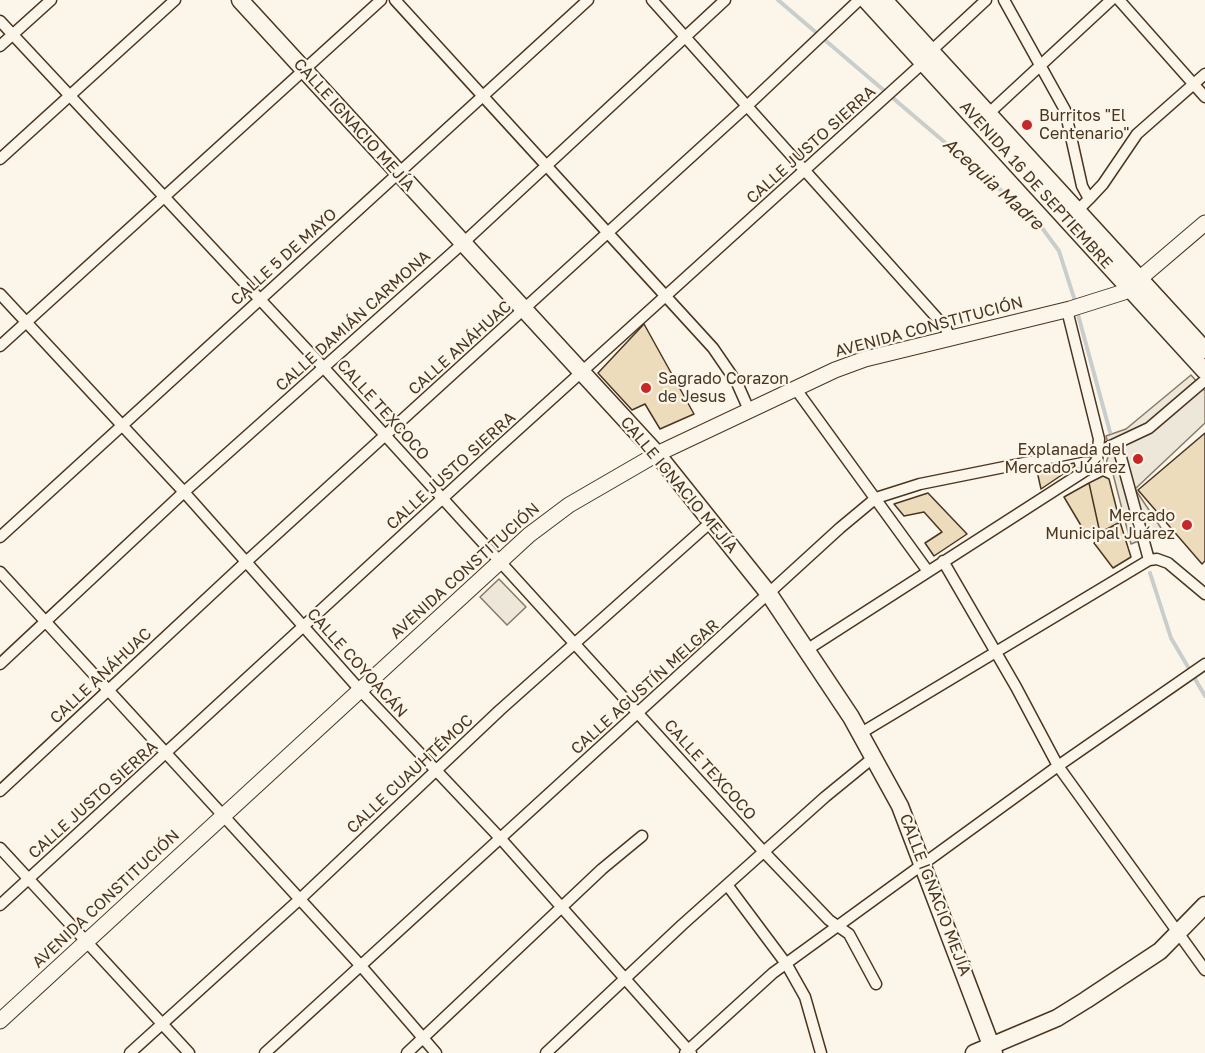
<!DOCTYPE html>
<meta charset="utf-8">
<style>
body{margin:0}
canvas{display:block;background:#fbf6e9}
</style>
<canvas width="1205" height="1053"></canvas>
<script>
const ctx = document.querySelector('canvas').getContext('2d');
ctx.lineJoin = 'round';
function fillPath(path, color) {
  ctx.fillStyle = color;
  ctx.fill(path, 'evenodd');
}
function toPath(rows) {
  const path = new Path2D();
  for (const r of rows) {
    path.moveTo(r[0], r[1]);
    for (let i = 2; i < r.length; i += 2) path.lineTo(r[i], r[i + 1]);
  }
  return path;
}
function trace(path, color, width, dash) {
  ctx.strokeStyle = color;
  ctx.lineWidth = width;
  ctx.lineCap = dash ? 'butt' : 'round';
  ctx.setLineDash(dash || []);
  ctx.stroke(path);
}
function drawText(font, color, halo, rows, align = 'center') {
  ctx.font = font + ' "Golos Text",sans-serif';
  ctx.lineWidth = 4.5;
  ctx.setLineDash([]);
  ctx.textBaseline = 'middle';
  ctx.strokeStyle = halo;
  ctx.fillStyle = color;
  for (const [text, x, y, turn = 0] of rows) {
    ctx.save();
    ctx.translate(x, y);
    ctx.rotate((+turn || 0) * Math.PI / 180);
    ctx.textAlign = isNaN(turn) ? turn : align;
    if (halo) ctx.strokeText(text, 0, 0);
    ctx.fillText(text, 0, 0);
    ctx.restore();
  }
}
const parking = toPath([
 [1191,375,1205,391,1205,423,1135,489,1163,531,1131,544,1112,470,1105,466,1110,451,1106,436,1126,429,1191,375],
 [499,579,526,607,507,625,480,597,499,579]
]);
const stream = toPath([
 [778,0,1037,221,1059,251,1076,304],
 [1077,311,1110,432],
 [1150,573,1171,638,1205,696]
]);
const building = toPath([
 [644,324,694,414,660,429,645,404,632,410,598,373,644,324],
 [1205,433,1205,561,1202,564,1138,490,1205,433],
 [1074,463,1075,466,1041,489,1037,471,1074,463],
 [1103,476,1109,479,1120,522,1100,533,1089,483,1103,476],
 [1089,483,1100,533,1089,539,1064,497,1089,483],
 [928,493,967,534,934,556,925,543,942,532,924,512,904,516,894,504,928,493],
 [1120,522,1131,557,1113,568,1094,543,1098,540,1094,536,1120,522]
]);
const street = toPath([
 [395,0,713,348,737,383,749,410],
 [652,0,945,327,951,339],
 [1004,0,1065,110,1082,186,1089,199,1077,211],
 [1119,0,1205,97],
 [0,21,324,368,764,852,829,920,849,934,876,984],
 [0,46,51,0],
 [931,51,986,0],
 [988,114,1111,0],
 [0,159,175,0],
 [1089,199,1103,184,1137,134,1205,74],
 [0,294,184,492,360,690,501,839,691,1053],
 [0,346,381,0],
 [795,388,927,570],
 [1117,443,1149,560],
 [0,537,588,0],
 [943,561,1016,687,1058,766,1205,970],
 [0,572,361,966,436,1053],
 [808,649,1091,467,1097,460,1099,439,1067,310],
 [0,664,184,492,462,244,725,0],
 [861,733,1149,560,1157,559,1168,563,1205,594],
 [0,791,247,561,748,105,859,0],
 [0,848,189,1053],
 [728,886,787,965,805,997,821,1053],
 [0,905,481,463,924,62],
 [130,1053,300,899,500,710,712,521],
 [265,1053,840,528,876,498,920,484,1084,451,1100,451,1149,428,1204,381],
 [407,1053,602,869,642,836],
 [546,1053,682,925,825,797,874,757],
 [685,1053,773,973,1058,766,1205,664]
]);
const secondary = toPath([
 [0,1021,529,535,569,505,657,454,835,370,865,359,1070,309,1124,292,1205,223]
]);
const primary = toPath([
 [240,0,657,454,769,594,851,717,900,806,994,1053],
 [866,0,1205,371],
 [884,0,1205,350],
 [974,1053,1057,1018,1086,1000,1160,951,1205,905]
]);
const markers = [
 [1027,125,6,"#c62828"],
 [646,388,6,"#c62828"],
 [1138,459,6,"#c62828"],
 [1187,525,6,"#c62828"]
];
const poiNames = [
 ["Burritos \"El",1039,116],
 ["Centenario\"",1039,134],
 ["Sagrado Corazon",658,379],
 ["de Jesus",658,397],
 ["Explanada del",1126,450,"right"],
 ["Mercado Juárez",1126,468,"right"],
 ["Mercado",1175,516,"right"],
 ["Municipal Juárez",1175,534,"right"]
];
const streetNames = [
 ["CALLE IGNACIO MEJÍA",354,125,48],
 ["CALLE JUSTO SIERRA",811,145,-42],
 ["AVENIDA 16 DE SEPTIEMBRE",1036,185,48],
 ["CALLE 5 DE MAYO",284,257,-42],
 ["CALLE DAMIÁN CARMONA",353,321,-42],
 ["AVENIDA CONSTITUCIÓN",929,327,-15],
 ["CALLE ANÁHUAC",460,348,-42],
 ["CALLE TEXCOCO",383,410,48],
 ["CALLE JUSTO SIERRA",451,471,-42],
 ["CALLE IGNACIO MEJÍA",679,485,50],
 ["AVENIDA CONSTITUCIÓN",465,571,-42],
 ["CALLE COYOACÁN",357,663,48],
 ["CALLE ANÁHUAC",101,676,-43],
 ["CALLE AGUSTÍN MELGAR",645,687,-42],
 ["CALLE TEXCOCO",710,770,48],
 ["CALLE CUAUHTÉMOC",410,774,-43],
 ["CALLE JUSTO SIERRA",93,800,-42],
 ["CALLE IGNACIO MEJÍA",935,895,69],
 ["AVENIDA CONSTITUCIÓN",106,899,-43]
];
const waterNames = [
 ["Acequia Madre",993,184,42]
];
fillPath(parking, '#ede7d9');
trace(parking, '#887966', 1.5);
trace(stream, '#c9cecd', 4);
fillPath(building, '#ecdcbc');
trace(building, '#4a3520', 1.5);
trace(street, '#4a3520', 13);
trace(secondary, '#4a3520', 17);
trace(primary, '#4a3520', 19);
trace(street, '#fbf6e9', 10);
trace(secondary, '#fbf6e9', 15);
trace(primary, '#fbf6e9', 16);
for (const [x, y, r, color] of markers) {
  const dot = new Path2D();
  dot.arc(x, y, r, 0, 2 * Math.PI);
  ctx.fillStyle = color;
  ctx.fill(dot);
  trace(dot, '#fbf6e9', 2);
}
drawText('16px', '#4a3520', '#fbf6e9', poiNames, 'left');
drawText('16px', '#4a3520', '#fbf6e9', streetNames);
drawText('italic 18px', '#4a3520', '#fbf6e9', waterNames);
</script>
